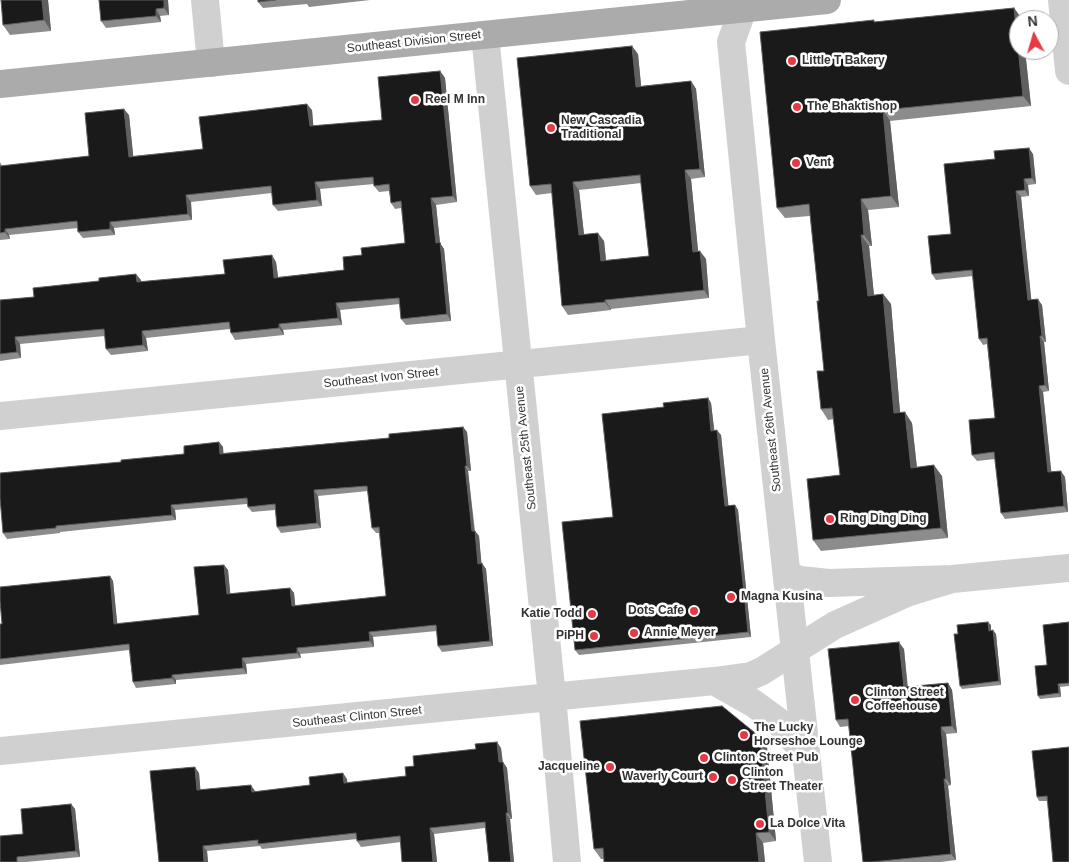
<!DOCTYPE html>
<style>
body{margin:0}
#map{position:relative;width:1069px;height:862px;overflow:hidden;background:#fff;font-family:Helvetica,sans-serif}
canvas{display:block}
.north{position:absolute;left:1009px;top:10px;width:50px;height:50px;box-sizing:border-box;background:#fff;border:1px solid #adadad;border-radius:50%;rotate:354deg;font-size:14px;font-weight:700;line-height:20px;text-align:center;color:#333}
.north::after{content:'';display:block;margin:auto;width:18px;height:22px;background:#e63946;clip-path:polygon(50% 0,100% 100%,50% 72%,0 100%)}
</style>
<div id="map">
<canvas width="1069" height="862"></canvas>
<div class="north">N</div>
</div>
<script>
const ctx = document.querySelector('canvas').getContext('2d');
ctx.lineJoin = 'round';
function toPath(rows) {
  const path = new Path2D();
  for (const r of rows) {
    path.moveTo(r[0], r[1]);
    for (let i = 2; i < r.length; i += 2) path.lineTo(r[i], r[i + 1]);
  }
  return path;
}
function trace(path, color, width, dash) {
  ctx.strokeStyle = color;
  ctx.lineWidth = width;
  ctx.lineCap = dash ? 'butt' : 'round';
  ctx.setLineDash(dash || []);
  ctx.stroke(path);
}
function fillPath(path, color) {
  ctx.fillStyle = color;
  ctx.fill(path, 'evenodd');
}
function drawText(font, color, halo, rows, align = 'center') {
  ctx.font = font + ' Helvetica,sans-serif';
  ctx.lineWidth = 5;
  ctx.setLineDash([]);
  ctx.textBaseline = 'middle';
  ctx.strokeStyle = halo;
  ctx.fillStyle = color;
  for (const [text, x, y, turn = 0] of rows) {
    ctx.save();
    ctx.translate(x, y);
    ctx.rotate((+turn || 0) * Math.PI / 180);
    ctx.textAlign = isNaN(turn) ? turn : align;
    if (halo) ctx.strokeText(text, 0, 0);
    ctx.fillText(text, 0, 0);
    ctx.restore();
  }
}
const minor = toPath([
 [205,0,211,63],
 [746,0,731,42,761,340,818,862],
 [1062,0,1069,71],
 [485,35,552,697,567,862],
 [0,416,761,340],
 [787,575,800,580,829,583,952,579,1069,568],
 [714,681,753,703,779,722,806,754],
 [0,751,714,681,751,676,762,671,835,625,909,592,952,579]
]);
const major = toPath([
 [0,84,827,0]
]);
const wall = toPath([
 [48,0,51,31,10,35,3,25],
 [168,0,169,15,160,16,161,22,106,28,101,21],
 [258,0,370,0,309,7,307,4,263,8,258,2],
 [1014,8,1022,19,1019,50,1025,50,1031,106,890,121,899,207,868,210,872,246,869,246,874,295,883,294,891,304,900,413,912,423,917,467,942,476,948,538,821,551,813,540,840,475,834,419,828,420,821,409,824,371,819,301,810,216,785,218,777,208,875,22],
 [638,54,641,86,691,81,696,89,705,177,691,179,698,251,706,259,709,298,611,309,611,310,568,315,562,306,552,193,536,195,530,186],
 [641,183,649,256,606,260,604,241,584,235,579,190],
 [440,71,445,78,457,202,436,205,440,243,444,249,451,321,406,325,401,319,400,304,340,310,342,325,283,330,284,335,235,340,231,333,230,329,146,338,148,351,111,355,106,349,105,336,20,344,21,358,0,361,0,300,34,297,141,280,141,282,225,274,276,262,278,277,344,270,362,255,405,243,401,208,395,209,391,203,389,191,379,192,374,186,374,184,320,189,322,206,278,211,273,205,272,193,191,202,192,220,114,228,115,235,83,238,78,232,78,228,9,235,10,239,0,240,0,162,2,166,89,156,129,115,133,156,203,149,312,110,313,126,382,120],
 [1033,154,1036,184,1028,185,1029,196,1021,197,1031,300,1042,305,1046,342,1044,342,1049,391,1043,392,1051,472,1065,477,1068,512,1005,519,1001,513,995,459,977,461,972,455,995,418,987,344,983,345,979,339,973,276,936,280,932,274,951,234,995,159],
 [708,398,711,403,714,430,721,435,728,505,735,505,738,510,751,637,579,655,575,650,664,407],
 [463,427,467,432,471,471,468,471,475,531,479,536,481,563,486,569,493,646,442,652,438,646,437,631,373,637,374,647,300,654,301,658,246,664,247,674,176,680,176,684,136,688,133,682,129,650,0,665,0,624,2,624,110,576,113,581,117,624,199,615,224,565,228,570,230,594,290,588,294,593,295,606,386,596,379,533,376,533,372,528,368,491,318,496,321,528,281,533,277,527,275,510,252,512,248,507,247,504,175,510,176,520,60,532,60,533,7,539,3,533,121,462,184,454,219,442,223,447,223,453,389,438],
 [1069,622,1069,686,1060,687,1061,697,1040,699,1038,696,1047,665],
 [991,625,991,631,996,634,1001,685,962,689,960,686,958,634],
 [904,649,908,687,948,683,952,690,957,733,946,734,951,785,948,786,956,860,941,862,863,862,849,726,840,727,836,720],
 [767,747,776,841,763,843,765,862,604,862,604,859,601,859,594,849],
 [1069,747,1047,801,1039,801,1037,797],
 [501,748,503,762,507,768,512,819,510,819,514,862,489,862,485,828,434,834,437,862,402,862,401,842,361,847,357,841,357,839,262,849,260,846,207,851,208,862,159,862,199,773,200,790,255,791,255,792,310,785,347,779,347,783,406,776,414,766],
 [71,804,75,809,80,857,26,862,0,862,23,834]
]);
const shadedWall = toPath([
 [42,0,48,0,51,31,44,20],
 [164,0,168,0,169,15,164,8],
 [1014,8,1022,19,1022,20,1019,20,1019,50,1025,50,1031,106,1023,96],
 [156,9,160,16,161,22,156,16],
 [632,46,638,54,642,95,636,87],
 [440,71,445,78,457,202,453,196],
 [691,81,696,89,705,177,700,169],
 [307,104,312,110,314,133,310,126],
 [124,109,129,115,134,163,129,157],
 [883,110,890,121,899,207,891,196],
 [1029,148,1033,154,1036,184,1032,178],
 [685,170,691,179,699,260,693,252],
 [1024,179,1028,185,1029,196,1025,190],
 [315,182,320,189,322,206,317,200],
 [573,182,579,190,585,243,579,235],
 [1016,191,1021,197,1032,306,1028,300],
 [186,195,191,202,192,220,188,214],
 [431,198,436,205,440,243,444,249,451,321,447,314,436,243],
 [861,199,868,210,872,246,864,235],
 [110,222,114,228,115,235,110,229],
 [5,229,9,235,10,239,5,232],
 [598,233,604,241,607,269,601,261],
 [861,235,869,246,875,306,868,296],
 [700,251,706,259,709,298,704,290],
 [272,255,276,262,279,284,274,278],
 [136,274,141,280,142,288,137,282],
 [883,294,891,304,901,424,894,413],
 [1038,299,1042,305,1046,342,1042,336],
 [605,300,611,309,611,310,605,302],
 [336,303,340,310,342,325,338,318],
 [279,324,283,330,284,335,279,328],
 [142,331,146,338,148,351,143,345],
 [1040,336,1044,342,1049,391,1045,385],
 [15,337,20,344,21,358,17,352],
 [1039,386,1043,392,1052,478,1048,472],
 [708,398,711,403,715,436,711,431],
 [905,412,912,423,918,478,911,468],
 [463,427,467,432,471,471,467,466],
 [717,430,721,435,729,510,725,506],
 [219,442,223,447,224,459,220,454],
 [934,465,942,476,948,538,941,528],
 [465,466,468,471,475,537,472,531],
 [1061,471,1065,477,1068,512,1064,506],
 [314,490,318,496,321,528,317,523],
 [171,505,175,510,176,520,172,515],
 [735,505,738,510,751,637,748,632],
 [475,531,479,536,482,569,478,564],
 [482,563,486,569,493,646,490,641],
 [224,565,228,570,231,600,227,594],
 [110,576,113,581,118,630,114,624],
 [290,588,294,593,296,612,292,606],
 [988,622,991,625,991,634,989,631],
 [993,630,996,634,1001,685,999,681],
 [369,632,373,637,374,647,370,641],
 [899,642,904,649,908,694,904,687],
 [297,648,300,654,301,658,297,653],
 [242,658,246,664,247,674,243,668],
 [172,675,176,680,176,684,172,678],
 [948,683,952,690,957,733,952,726],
 [1058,684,1060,687,1061,697,1059,693],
 [941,727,946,734,951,785,946,779],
 [760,737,767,747,776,841,769,832],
 [497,742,501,748,503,768,499,762],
 [503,762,507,768,512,819,508,813],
 [195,767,199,773,201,796,197,790],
 [343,773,347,779,348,789,344,783],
 [944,779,948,786,956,860,951,854],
 [251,785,255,791,256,798,252,792],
 [71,804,75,809,80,857,76,851],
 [506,813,510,819,514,862,511,862],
 [430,828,434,834,437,862,433,862],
 [756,833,763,843,765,862,759,862],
 [203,846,207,851,208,862,204,862]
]);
const building = toPath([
 [1,0,42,0,44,20,3,25,1,0],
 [99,0,164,0,164,8,156,9,156,16,101,21,99,0],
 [258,0,276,0,258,2,258,0],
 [1014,8,1023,96,883,110,891,196,861,199,864,235,861,235,868,296,883,294,894,413,905,412,911,468,934,465,941,528,813,540,807,479,840,475,832,408,821,409,817,371,824,371,817,301,819,301,809,204,777,208,760,32,874,20,874,22,1014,8],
 [632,46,636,87,691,81,700,169,685,170,693,252,700,251,704,290,605,300,605,302,562,306,551,184,530,186,517,58,632,46],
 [640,175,649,256,601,261,598,233,579,235,573,182,640,175],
 [440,71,453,196,431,198,436,243,440,242,447,314,401,319,399,298,336,303,338,318,279,324,279,328,231,333,229,322,142,331,143,345,106,349,104,329,15,337,17,352,0,354,0,300,34,297,33,288,99,281,99,278,136,274,137,282,225,274,223,260,272,255,274,278,344,270,343,257,362,255,361,248,405,243,401,201,391,203,389,184,374,186,373,177,315,182,317,200,273,205,271,186,186,195,188,214,110,222,110,229,78,232,77,221,5,229,5,232,0,233,0,166,89,156,85,113,124,109,129,157,203,149,199,117,307,104,310,126,382,120,378,77,440,71],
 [1029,148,1032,178,1024,179,1025,190,1016,191,1028,300,1038,299,1042,336,1040,336,1045,385,1039,386,1048,472,1061,471,1064,506,1001,513,994,452,972,455,969,420,995,418,987,338,979,339,972,270,932,274,928,236,951,234,944,164,995,159,994,151,1029,148],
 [708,398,711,431,717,430,725,506,735,505,748,632,575,650,562,522,613,517,602,414,664,407,663,403,708,398],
 [463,427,467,466,465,466,472,531,475,531,478,564,482,563,490,641,438,646,436,625,369,632,370,641,297,648,297,653,242,658,243,668,172,675,172,678,133,682,129,644,0,659,0,624,2,624,0,601,0,587,110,576,114,624,199,615,194,567,224,565,227,594,290,588,292,606,386,596,379,527,372,528,367,486,314,490,317,523,277,527,275,504,248,507,247,498,171,505,172,515,56,526,56,528,3,533,0,498,0,473,121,462,121,460,184,454,184,446,219,442,220,454,389,438,389,434,463,427],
 [988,622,989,631,993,630,999,681,960,686,954,634,958,634,957,625,988,622],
 [1069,622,1069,683,1058,684,1059,693,1038,696,1035,666,1047,665,1043,625,1069,622],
 [899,642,904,687,948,683,952,726,941,727,946,779,944,779,951,854,872,862,863,862,848,719,836,720,828,649,899,642],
 [722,706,760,737,769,832,756,833,759,862,604,862,603,848,594,849,580,721,722,706],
 [497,742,499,762,503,762,508,813,506,813,511,862,489,862,485,822,430,828,433,862,402,862,400,836,357,841,356,833,258,844,258,840,203,846,204,862,159,862,150,771,195,767,197,790,251,785,252,792,310,785,309,777,343,773,344,783,406,776,405,767,414,766,413,756,476,749,475,744,497,742],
 [1069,747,1069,862,1053,862,1047,796,1037,797,1032,751,1069,747],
 [71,804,76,851,17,857,17,862,0,862,0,836,23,834,21,809,71,804]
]);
const markers = [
 [792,61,5,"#e63946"],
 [415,100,5,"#e63946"],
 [797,107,5,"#e63946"],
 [551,128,5,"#e63946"],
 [796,163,5,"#e63946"],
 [830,519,5,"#e63946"],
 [731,597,5,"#e63946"],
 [694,611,5,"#e63946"],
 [592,614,5,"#e63946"],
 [634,633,5,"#e63946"],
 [594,636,5,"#e63946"],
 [855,700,5,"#e63946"],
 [744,735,5,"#e63946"],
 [704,758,5,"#e63946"],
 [610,767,5,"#e63946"],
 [713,777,5,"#e63946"],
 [732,780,5,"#e63946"],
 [760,824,5,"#e63946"]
];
const streetNames = [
 ["Southeast Division Street",414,42,-6],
 ["Southeast Ivon Street",381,378,-6],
 ["Southeast 26th Avenue",771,430,-96],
 ["Southeast 25th Avenue",526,448,-96],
 ["Southeast Clinton Street",357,717,-6]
];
const poiNames = [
 ["Little T Bakery",802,61],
 ["Reel M Inn",425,100],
 ["The Bhaktishop",807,107],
 ["New Cascadia",561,121],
 ["Traditional",561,135],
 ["Vent",806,163],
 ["Ring Ding Ding",840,519],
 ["Magna Kusina",741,597],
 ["Dots Cafe",684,611,"right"],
 ["Katie Todd",582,614,"right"],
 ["Annie Meyer",644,633],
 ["PiPH",584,636,"right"],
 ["Clinton Street",865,693],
 ["Coffeehouse",865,707],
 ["The Lucky",754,728],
 ["Horseshoe Lounge",754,742],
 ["Clinton Street Pub",714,758],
 ["Jacqueline",600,767,"right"],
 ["Clinton",742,773],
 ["Street Theater",742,787],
 ["Waverly Court",703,777,"right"],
 ["La Dolce Vita",770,824]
];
trace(minor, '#d0d0d0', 28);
trace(major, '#ababab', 28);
fillPath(wall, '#8c8c8c');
fillPath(shadedWall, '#5f5f5f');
fillPath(building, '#1a1a1a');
trace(building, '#5f5f5f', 1);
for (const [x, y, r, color] of markers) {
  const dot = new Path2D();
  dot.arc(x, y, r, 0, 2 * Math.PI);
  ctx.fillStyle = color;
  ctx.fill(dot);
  trace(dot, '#fff', 2);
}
drawText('12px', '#333', '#fff', streetNames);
drawText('bold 12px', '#333', '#fff', poiNames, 'left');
</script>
